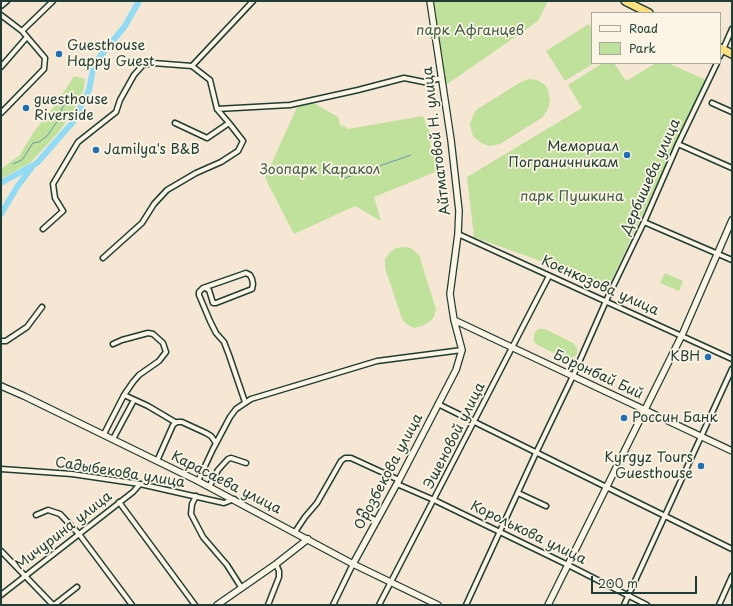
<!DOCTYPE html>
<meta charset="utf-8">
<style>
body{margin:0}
#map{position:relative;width:733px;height:606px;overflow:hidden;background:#f5e7d3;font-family:"Playpen Sans",sans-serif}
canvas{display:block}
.frame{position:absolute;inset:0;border:2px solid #1f3d34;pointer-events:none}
.legend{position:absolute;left:591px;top:12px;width:130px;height:52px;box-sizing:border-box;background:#fcf5e5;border:1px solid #a4ab9e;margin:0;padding:5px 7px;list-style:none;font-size:12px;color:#1f3d34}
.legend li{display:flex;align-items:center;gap:8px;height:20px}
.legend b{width:20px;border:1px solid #a4ab9e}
.scale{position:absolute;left:591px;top:576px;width:106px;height:18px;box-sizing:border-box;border:2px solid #1f3d34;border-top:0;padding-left:5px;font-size:12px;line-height:14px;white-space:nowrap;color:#1f3d34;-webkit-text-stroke:3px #fcf5e5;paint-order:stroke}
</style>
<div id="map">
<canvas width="733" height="606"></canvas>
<div class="frame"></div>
<ul class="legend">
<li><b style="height:5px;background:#fcf5e5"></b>Road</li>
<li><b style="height:11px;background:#bfe19b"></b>Park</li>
</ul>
<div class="scale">200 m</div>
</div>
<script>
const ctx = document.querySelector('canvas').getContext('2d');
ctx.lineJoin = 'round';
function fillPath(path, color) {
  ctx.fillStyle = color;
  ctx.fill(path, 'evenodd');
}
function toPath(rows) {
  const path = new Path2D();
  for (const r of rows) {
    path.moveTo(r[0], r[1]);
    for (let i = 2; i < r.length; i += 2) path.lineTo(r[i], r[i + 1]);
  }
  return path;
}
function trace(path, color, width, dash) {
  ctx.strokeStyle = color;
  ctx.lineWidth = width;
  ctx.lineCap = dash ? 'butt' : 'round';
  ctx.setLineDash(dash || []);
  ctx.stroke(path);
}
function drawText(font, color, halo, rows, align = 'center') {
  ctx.font = font + ' "Playpen Sans",sans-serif';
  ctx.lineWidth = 3.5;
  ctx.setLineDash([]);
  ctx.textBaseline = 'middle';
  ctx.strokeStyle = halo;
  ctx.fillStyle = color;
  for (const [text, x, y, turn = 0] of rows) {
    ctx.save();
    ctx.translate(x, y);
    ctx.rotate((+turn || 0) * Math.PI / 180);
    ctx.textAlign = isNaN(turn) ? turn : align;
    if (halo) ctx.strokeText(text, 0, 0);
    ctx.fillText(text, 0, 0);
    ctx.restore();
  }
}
const green = toPath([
 [434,1,548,1,538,21,446,85],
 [589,24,592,30,592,63,594,63,565,81,546,51],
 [603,63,614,63,626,81,656,63,668,63,706,80,606,292,557,267,474,237,467,177,582,108,568,85],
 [74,76,85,79,84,89,76,107,58,133,30,163,1,179,1,169,20,155,33,133,56,104],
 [528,79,537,80,544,84,548,90,550,100,548,109,543,117,500,144,489,146,481,143,473,136,470,125,472,118,476,110,521,82],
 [310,101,338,117,341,127,342,125,348,129,423,116,431,135,430,144,433,151,440,158,443,169,374,197,381,221,355,206,294,234,265,178,298,105],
 [404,247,411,248,419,255,436,309,434,317,429,322,422,326,414,328,406,324,402,319,385,268,385,259,390,252,396,248],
 [665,273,683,281,679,291,660,283],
 [538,329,545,329,573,343,577,348,577,354,572,359,565,359,536,344,534,341,534,334]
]);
const stream = toPath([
 [13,164,22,160,33,143,39,142,47,136,61,116,61,110,68,99],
 [345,178,411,155]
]);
const river = toPath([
 [1,183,37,163,73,122,89,90,94,64,125,26,139,1],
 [1,214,17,187,32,167]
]);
const street = toPath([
 [1,6,7,1],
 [1,15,22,31],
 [720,56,732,29],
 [192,66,253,1],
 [1,67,27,37],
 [712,103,732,112],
 [217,109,290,105,358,90,404,78,424,82,442,78],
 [1,113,44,69,45,58,22,31,53,1],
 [175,123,207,138,229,123,217,109,210,80,192,66],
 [678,144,732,168],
 [644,222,732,260],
 [43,229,63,211,55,198,53,184,78,142,116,112,120,100,134,75,143,65,153,63,192,66],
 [458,234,732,359],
 [103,258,142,223,154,204,167,190,196,173,221,162,238,151,243,141,229,123],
 [205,288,209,290,213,303,216,303,252,289,253,284,252,279,250,275,246,273,203,288,199,292,199,295,210,321,216,333,224,342,229,355,245,402],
 [1,341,6,341,27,327,42,307],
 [124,395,148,406,175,422],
 [438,404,732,549],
 [104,434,124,395,133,382,139,375,159,361,166,352,163,343,153,334,148,333,122,340,113,344],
 [113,439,134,400],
 [157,461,173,425,177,422,182,422,206,433,211,436,216,443],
 [1,469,72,474,140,484,224,503,234,499],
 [198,481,213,449,230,417,236,409,251,399,377,361,462,350],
 [397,484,434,500,568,565,647,605],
 [209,487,218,470,228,459,231,458,246,463],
 [518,493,546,506],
 [196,496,192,504,191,514,203,537,227,565,241,587],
 [119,502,195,605],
 [360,512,377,521],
 [36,515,48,510,60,514,79,534,132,605],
 [295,532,305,517,317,503,341,461,345,458,351,458,399,480],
 [1,551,53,605],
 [1,595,133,492,140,484],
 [54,605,77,587],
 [268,605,279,577,279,571,276,564],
 [333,605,353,564],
 [379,605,549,276],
 [466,605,536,453,573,376,606,301,644,222,678,144,717,63],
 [624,605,732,369],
 [719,605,732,576]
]);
const secondary = toPath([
 [454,320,732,451],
 [1,386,24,396,198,481,353,564,438,605],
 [353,564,399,480,456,370,462,350,454,320,450,294,458,234,459,211,451,140,430,1],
 [217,605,276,564,308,539],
 [548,605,682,335,732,220]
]);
const highway = toPath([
 [625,1,649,13],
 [720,48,732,54]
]);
const markers = [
 [59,54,4,"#1f6fb2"],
 [26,108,4,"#1f6fb2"],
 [96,150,4,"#1f6fb2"],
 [627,155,4,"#1f6fb2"],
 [708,357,4,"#1f6fb2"],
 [624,418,4,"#1f6fb2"],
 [701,466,4,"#1f6fb2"]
];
const parkNames = [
 ["парк Афганцев",470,31],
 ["Зоопарк Каракол",320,170],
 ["парк Пушкина",572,197]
];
const poiNames = [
 ["Guesthouse",67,46],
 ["Happy Guest",67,62],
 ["guesthouse",34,100],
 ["Riverside",34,116],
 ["Мемориал",619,147,"right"],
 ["Пограничникам",619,163,"right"],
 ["Jamilya's B&B",104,150],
 ["KBH",700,357,"right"],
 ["Россин Банк",632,418],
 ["Kyrgyz Tours",693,458,"right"],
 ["Guesthouse",693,474,"right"]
];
const streetNames = [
 ["Айтматовой Н. улица",437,141,-97],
 ["Дербишева улица",651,177,-66],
 ["Коенкозова улица",600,286,24],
 ["Боронбай Бий",598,375,25],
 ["Эшеновой улица",455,436,-63],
 ["Орозбекова улица",389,472,-62],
 ["Садыбекова улица",120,473,9],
 ["Карасаева улица",226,483,27],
 ["Мичурина улица",64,531,-38],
 ["Королькова улица",528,533,26]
];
fillPath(green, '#bfe19b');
trace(stream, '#659ca8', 1);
trace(river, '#93dbf5', 6);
trace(street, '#1f3d34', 7);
trace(secondary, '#1f3d34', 8);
trace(highway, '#1f3d34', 10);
trace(street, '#fcf5e5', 4);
trace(secondary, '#fcf5e5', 5.5);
trace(highway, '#fedf80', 7);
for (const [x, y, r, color] of markers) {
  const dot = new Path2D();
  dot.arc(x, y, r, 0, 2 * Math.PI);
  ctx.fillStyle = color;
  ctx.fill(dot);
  trace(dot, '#fcf5e5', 1.5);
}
drawText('14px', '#3f5e49', '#fcf5e5', parkNames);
drawText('14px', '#1f3d34', '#fcf5e5', poiNames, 'left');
drawText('14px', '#1f3d34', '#fcf5e5', streetNames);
</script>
